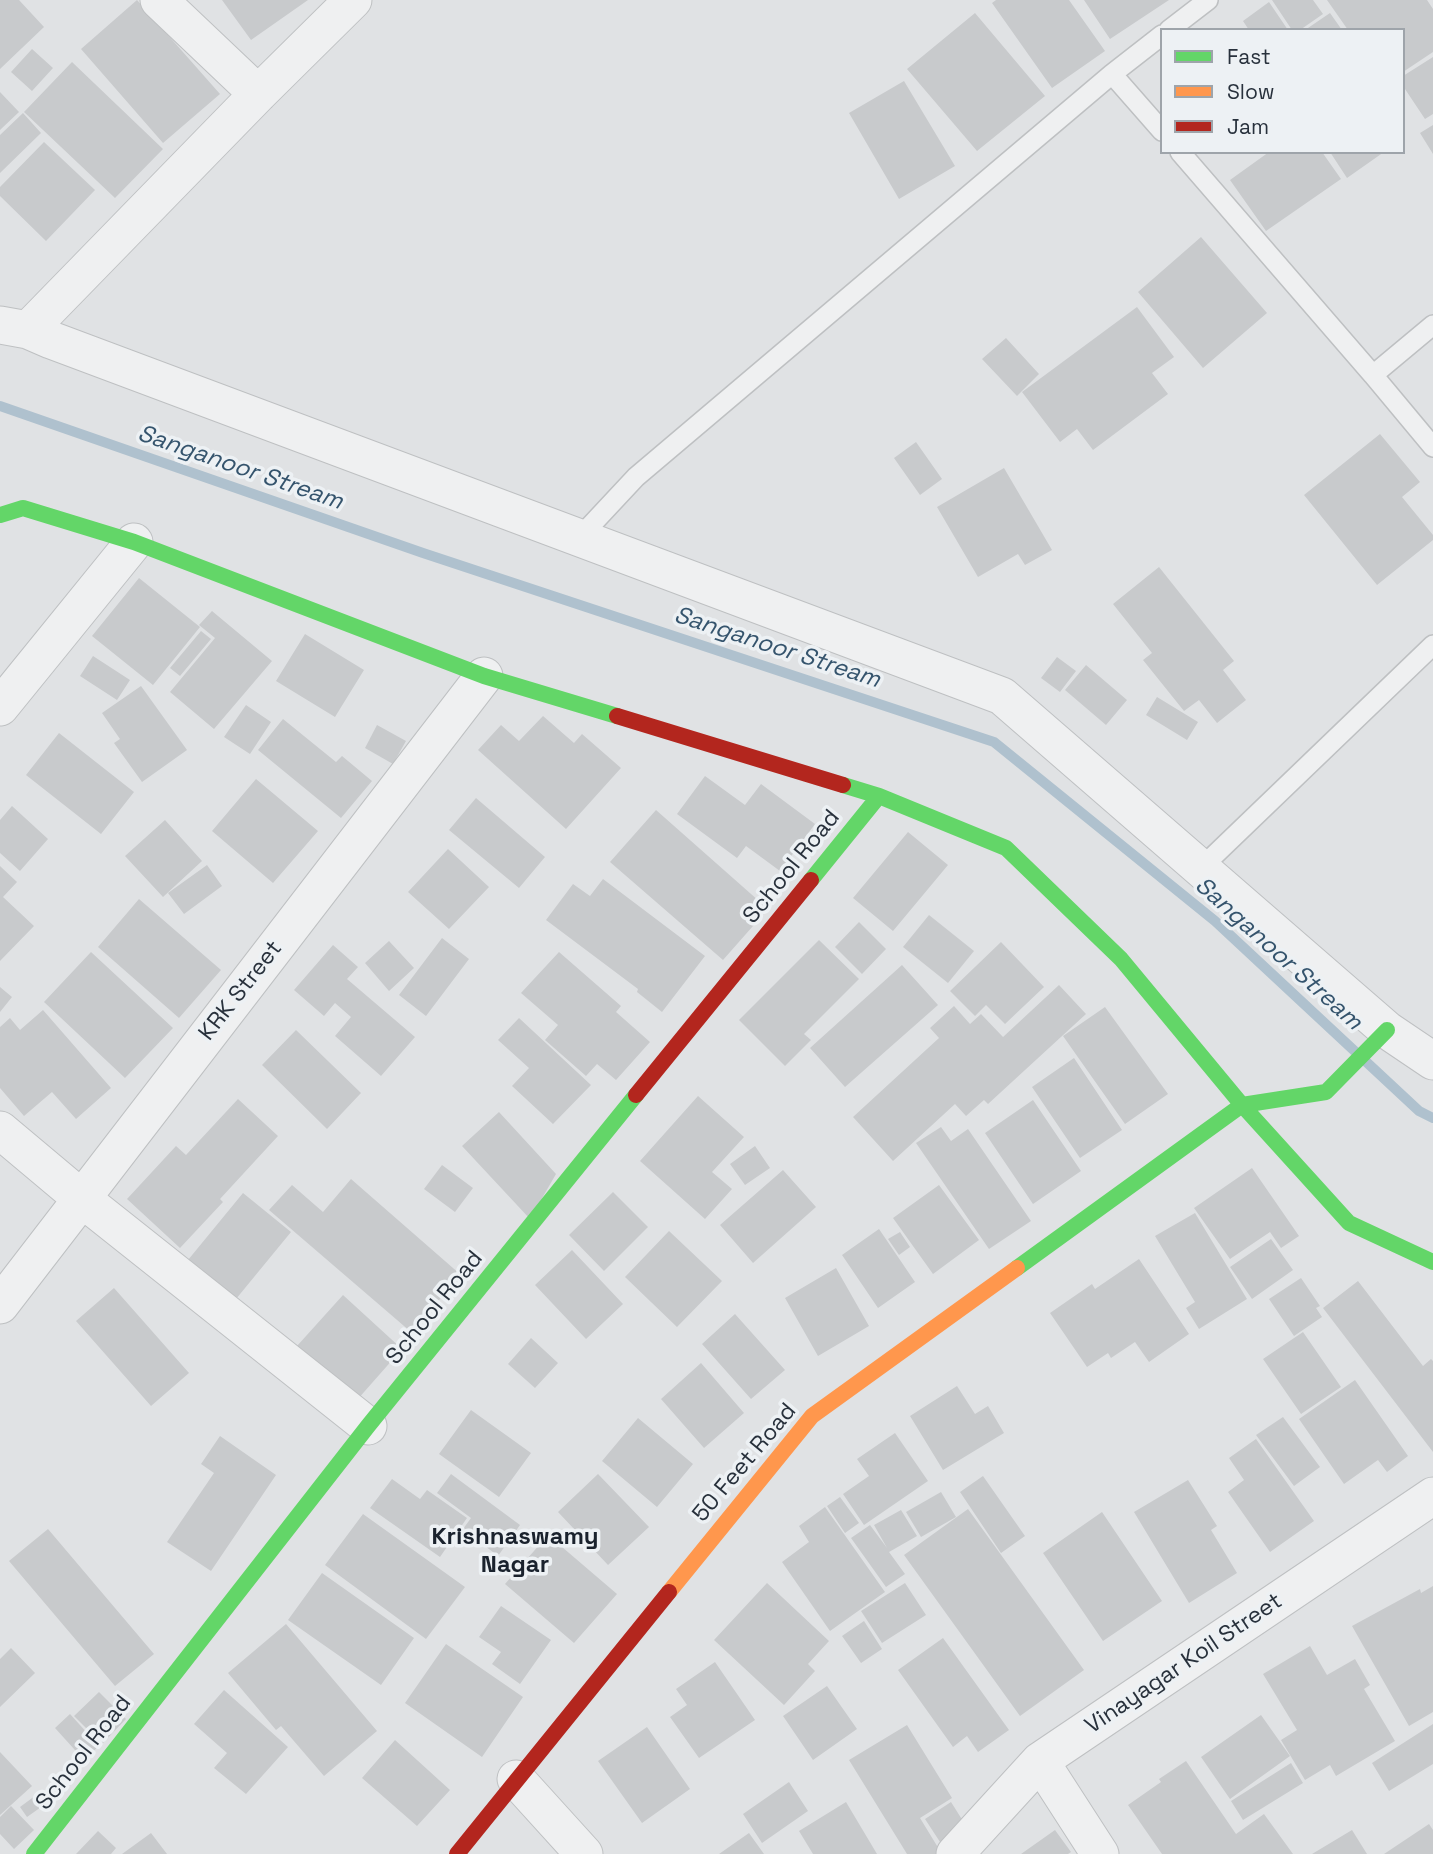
<!DOCTYPE html>
<style>
body{margin:0}
#map{position:relative;width:1433px;height:1854px;overflow:hidden;background:#e0e2e4;font-family:"Space Grotesk",sans-serif}
canvas{display:block}
.legend{position:absolute;left:1160px;top:28px;width:245px;height:126px;box-sizing:border-box;background:#edf1f4;border:2px solid #9ea4aa;margin:0;padding:9px 12px;list-style:none;font-size:21px;color:#28313c}
.legend li{display:flex;align-items:center;gap:14px;height:35px}
.legend b{width:35px;border:2px solid #9ea4aa}
</style>
<div id="map">
<canvas width="1433" height="1854"></canvas>
<ul class="legend">
<li><b style="height:9px;background:#63d668"></b>Fast</li>
<li><b style="height:9px;background:#ff974d"></b>Slow</li>
<li><b style="height:9px;background:#b3261e"></b>Jam</li>
</ul>
</div>
<script>
const ctx = document.querySelector('canvas').getContext('2d');
ctx.lineJoin = 'round';
function toPath(rows) {
  const path = new Path2D();
  for (const r of rows) {
    path.moveTo(r[0], r[1]);
    for (let i = 2; i < r.length; i += 2) path.lineTo(r[i], r[i + 1]);
  }
  return path;
}
function trace(path, color, width, dash) {
  ctx.strokeStyle = color;
  ctx.lineWidth = width;
  ctx.lineCap = dash ? 'butt' : 'round';
  ctx.setLineDash(dash || []);
  ctx.stroke(path);
}
function fillPath(path, color) {
  ctx.fillStyle = color;
  ctx.fill(path, 'evenodd');
}
function drawText(font, color, halo, rows, align = 'center') {
  ctx.font = font + ' "Space Grotesk",sans-serif';
  ctx.lineWidth = 7;
  ctx.setLineDash([]);
  ctx.textBaseline = 'middle';
  ctx.strokeStyle = halo;
  ctx.fillStyle = color;
  for (const [text, x, y, turn = 0] of rows) {
    ctx.save();
    ctx.translate(x, y);
    ctx.rotate((+turn || 0) * Math.PI / 180);
    ctx.textAlign = isNaN(turn) ? turn : align;
    if (halo) ctx.strokeText(text, 0, 0);
    ctx.fillText(text, 0, 0);
    ctx.restore();
  }
}
const stream = toPath([
 [0,406,423,553,994,742,1215,921,1419,1111,1433,1118]
]);
const building = toPath([
 [0,0,19,0,44,27,0,69],
 [137,0,220,94,163,143,81,49],
 [222,0,308,0,251,40],
 [996,0,1069,0,1105,51,1052,88,992,3],
 [1084,0,1169,0,1110,39],
 [1272,0,1313,0,1323,14,1300,30,1292,30],
 [1327,0,1427,0,1433,9,1433,52,1403,72,1403,30,1348,30],
 [1269,2,1288,30,1249,30,1243,21],
 [975,13,1045,96,977,151,907,69],
 [1330,13,1342,30,1305,30],
 [32,49,53,68,32,91,11,72],
 [1433,57,1433,114,1425,119,1403,86,1403,76],
 [72,62,163,149,115,198,24,112],
 [904,81,955,166,899,199,849,113],
 [0,92,19,112,0,130],
 [23,113,41,133,0,173,0,135],
 [1433,125,1433,154,1420,133],
 [44,142,95,190,46,241,0,196,0,187],
 [1269,152,1322,152,1341,179,1266,231,1230,180],
 [1330,152,1384,152,1347,178],
 [1201,237,1267,313,1203,368,1138,292],
 [1137,307,1174,357,1152,373,1168,394,1093,450,1077,429,1060,442,1022,392],
 [1006,338,1039,374,1017,396,982,359],
 [1380,434,1420,482,1402,497,1433,535,1433,540,1377,585,1304,495],
 [916,442,942,479,920,495,894,458],
 [1004,468,1052,550,1025,565,1018,554,978,577,937,507],
 [1159,567,1234,661,1223,670,1246,700,1217,723,1199,700,1184,711,1143,660,1152,653,1113,604],
 [139,578,200,627,153,685,92,636],
 [212,611,272,661,214,729,170,692,215,638,199,625],
 [201,631,211,639,180,676,170,668],
 [305,634,364,670,335,717,276,681],
 [93,656,130,680,117,700,80,676],
 [1057,657,1076,671,1060,692,1041,678],
 [1086,665,1127,700,1106,725,1065,690],
 [141,686,187,750,142,782,114,743,120,739,102,713],
 [1157,697,1198,722,1187,740,1146,715],
 [246,705,271,722,250,754,224,737],
 [543,716,574,743,582,734,621,768,566,829,478,750,501,725,519,741],
 [283,719,336,762,342,756,372,781,341,818,258,750],
 [377,725,406,741,393,764,365,748],
 [59,733,134,792,101,834,26,775],
 [705,776,745,805,761,784,815,824,780,871,746,846,737,858,677,814],
 [256,779,318,831,273,883,212,831],
 [476,798,545,857,519,888,449,830],
 [12,806,48,839,20,871,0,853,0,820],
 [656,810,768,909,723,960,610,862],
 [165,820,202,861,163,897,125,856],
 [908,832,948,865,893,931,853,898],
 [448,849,489,887,449,929,408,892],
 [207,865,222,886,184,914,168,893],
 [0,866,17,882,3,897,34,926,0,961],
 [603,879,705,956,662,1012,637,992,638,989,546,920,573,884,590,896],
 [139,899,221,970,179,1018,98,947],
 [929,915,974,951,948,983,903,947],
 [859,922,886,949,862,974,835,947],
 [442,938,469,959,426,1016,399,995],
 [819,940,859,979,804,1034,811,1040,785,1066,739,1020],
 [389,941,414,968,389,991,365,963],
 [1001,942,1044,987,1005,1024,986,1005,975,1016,950,991],
 [333,945,358,967,347,979,415,1037,381,1076,335,1036,351,1017,335,1003,324,1016,294,990],
 [91,952,173,1028,125,1078,44,1002],
 [559,952,621,1006,616,1012,650,1042,616,1080,597,1064,586,1076,545,1040,558,1025,521,993],
 [902,965,938,1005,845,1087,810,1048],
 [1059,985,1086,1014,988,1104,984,1100,966,1116,955,1104,893,1161,853,1117,939,1038,930,1028,954,1006,970,1024,981,1014,1003,1037],
 [0,987,12,997,0,1012],
 [1105,1007,1168,1094,1125,1124,1063,1036],
 [43,1010,111,1088,76,1119,52,1092,24,1116,0,1088,0,1027,10,1018,20,1030],
 [519,1018,591,1085,553,1124,512,1086,529,1068,498,1040],
 [296,1030,361,1093,327,1129,262,1065],
 [1074,1058,1122,1130,1080,1158,1032,1087],
 [698,1096,744,1137,712,1172,732,1189,705,1219,640,1161],
 [238,1099,278,1136,220,1199,223,1202,180,1248,127,1199,176,1146,186,1155],
 [1033,1100,1081,1171,1033,1204,985,1133],
 [499,1112,556,1174,530,1219,462,1146],
 [941,1127,951,1141,968,1129,1031,1221,989,1249,916,1143],
 [755,1146,770,1168,745,1185,730,1164],
 [442,1165,473,1188,455,1212,424,1189],
 [1252,1168,1299,1236,1281,1248,1270,1232,1230,1259,1194,1208],
 [783,1170,816,1207,753,1263,720,1225],
 [351,1179,461,1275,411,1332,269,1210,292,1185,323,1212],
 [939,1185,979,1240,933,1274,893,1218],
 [613,1192,648,1227,604,1271,569,1235],
 [243,1193,291,1232,236,1299,188,1260],
 [1195,1213,1247,1299,1199,1329,1186,1308,1195,1302,1155,1236],
 [879,1229,915,1282,878,1308,842,1255],
 [669,1231,722,1281,677,1327,625,1277],
 [900,1232,910,1247,899,1255,888,1239],
 [1271,1239,1293,1270,1252,1299,1230,1267],
 [572,1250,623,1304,586,1339,535,1285],
 [1139,1259,1189,1334,1149,1362,1135,1342,1111,1358,1108,1353,1087,1367,1050,1313,1092,1284,1095,1289],
 [836,1268,869,1326,818,1356,785,1298],
 [1301,1278,1320,1306,1316,1308,1322,1317,1294,1336,1269,1299],
 [1358,1281,1423,1366,1431,1359,1433,1361,1433,1452,1323,1308],
 [114,1288,189,1373,151,1406,76,1321],
 [343,1295,402,1349,357,1400,297,1346],
 [735,1314,785,1370,751,1399,702,1344],
 [1303,1332,1341,1387,1301,1414,1263,1359],
 [531,1338,558,1363,535,1388,508,1364],
 [701,1363,744,1413,704,1448,661,1399],
 [1355,1380,1408,1456,1387,1472,1378,1460,1344,1484,1299,1419],
 [957,1386,975,1414,988,1406,1004,1433,943,1470,910,1416],
 [471,1410,531,1453,499,1497,439,1454],
 [1283,1417,1320,1467,1294,1486,1256,1435],
 [638,1418,693,1464,657,1507,602,1461],
 [895,1433,928,1481,864,1525,843,1494,869,1476,857,1459],
 [220,1436,276,1475,211,1571,167,1542,214,1473,201,1464],
 [1256,1439,1314,1521,1270,1552,1228,1492,1244,1480,1229,1458],
 [451,1474,520,1525,498,1556,463,1529,471,1518,437,1493],
 [598,1474,649,1527,608,1565,558,1512],
 [983,1476,1025,1536,1001,1553,960,1492],
 [392,1479,420,1499,427,1490,467,1518,440,1557,370,1508],
 [1188,1480,1217,1526,1211,1530,1237,1573,1189,1603,1134,1512],
 [941,1492,956,1517,921,1537,906,1512],
 [840,1497,859,1523,845,1533,827,1506],
 [825,1507,885,1592,830,1631,782,1562,809,1542,799,1526],
 [968,1509,1084,1670,1020,1716,904,1555],
 [901,1510,917,1536,889,1552,905,1574,886,1587,851,1538,870,1525,887,1548,874,1525],
 [1102,1512,1162,1601,1103,1641,1043,1553],
 [363,1514,465,1587,426,1639,325,1565],
 [48,1529,154,1654,115,1686,9,1561],
 [548,1535,617,1594,574,1643,505,1584],
 [322,1573,414,1638,381,1685,288,1620],
 [767,1583,829,1641,808,1664,815,1671,784,1705,714,1640],
 [905,1583,926,1615,882,1643,861,1611],
 [1433,1586,1433,1712,1409,1726,1352,1626,1420,1589,1421,1593],
 [501,1606,551,1640,520,1684,492,1664,501,1652,479,1637],
 [864,1621,882,1649,861,1663,842,1636],
 [286,1624,377,1731,324,1776,281,1726,276,1730,228,1673],
 [943,1638,1009,1730,978,1752,967,1736,953,1747,898,1670],
 [446,1644,523,1697,482,1757,405,1703],
 [1310,1646,1327,1675,1355,1659,1370,1685,1364,1689,1395,1741,1336,1776,1330,1765,1305,1780,1281,1740,1297,1730,1263,1674],
 [11,1648,35,1673,0,1707,0,1659],
 [715,1662,755,1720,699,1758,670,1717,687,1705,676,1689],
 [827,1686,857,1729,813,1760,783,1716],
 [224,1690,288,1747,246,1794,214,1768,227,1753,194,1724],
 [99,1692,126,1719,102,1744,74,1716],
 [70,1714,99,1746,84,1760,55,1728],
 [1261,1715,1290,1756,1230,1799,1201,1757],
 [1433,1724,1433,1764,1389,1791,1372,1763],
 [907,1725,952,1798,920,1818,942,1854,907,1854,849,1760],
 [647,1727,690,1789,642,1823,598,1761],
 [395,1740,450,1790,417,1826,362,1778],
 [0,1752,32,1786,0,1815],
 [1186,1761,1236,1834,1264,1814,1293,1854,1162,1854,1128,1805,1161,1782,1159,1779],
 [1291,1763,1303,1783,1243,1820,1231,1801],
 [789,1782,808,1811,762,1843,743,1814],
 [43,1790,51,1800,27,1817,20,1807],
 [846,1802,877,1854,813,1854,799,1831],
 [951,1802,968,1829,942,1845,925,1819],
 [11,1806,34,1830,14,1849,0,1834,0,1817],
 [1429,1824,1433,1830,1433,1854,1384,1854],
 [1055,1830,1071,1852,1068,1854,1021,1854],
 [1352,1830,1367,1854,1312,1854],
 [98,1831,116,1848,111,1854,76,1854],
 [151,1833,167,1854,122,1854],
 [749,1833,764,1854,719,1854]
]);
const lane = toPath([
 [1169,30,1208,0],
 [1112,74,1162,131],
 [1180,152,1373,375,1433,325],
 [1373,375,1433,447],
 [579,538,636,477,1112,74,1162,35],
 [1201,868,1433,645]
]);
const street = toPath([
 [159,0,258,94],
 [0,325,28,330,51,340,1002,696,1387,1030,1433,1061],
 [28,330,258,94,353,0],
 [0,707,134,542],
 [0,1130,81,1198,368,1426],
 [0,1305,484,676],
 [1040,1761,1100,1854],
 [516,1779,584,1854],
 [955,1854,1040,1761,1433,1496]
]);
const fast = toPath([
 [0,515,23,508,134,542,484,676,617,716],
 [843,785,879,796,1006,848,1121,959,1242,1105,1349,1223,1433,1262],
 [811,880,879,796],
 [1017,1268,1242,1105,1326,1092,1387,1030],
 [34,1854,368,1426,636,1095]
]);
const slow = toPath([
 [669,1592,812,1416,1017,1268]
]);
const jam = toPath([
 [617,716,843,785],
 [636,1095,811,880],
 [457,1854,669,1592]
]);
const streetNames = [
 ["School Road",792,867,-51],
 ["KRK Street",241,991,-52],
 ["School Road",435,1308,-51],
 ["50 Feet Road",745,1463,-50],
 ["Vinayagar Koil Street",1184,1664,-34],
 ["School Road",84,1753,-52]
];
const waterNames = [
 ["Sanganoor Stream",240,468,19],
 ["Sanganoor Stream",777,648,18],
 ["Sanganoor Stream",1278,954,42]
];
const neighbourhoodNames = [
 ["Krishnaswamy",515,1537],
 ["Nagar",515,1565]
];
trace(stream, '#afc1ce', 10);
fillPath(building, '#c8cacc');
trace(lane, '#bec0c2', 22);
trace(street, '#bec0c2', 39);
trace(lane, '#eff0f1', 19);
trace(street, '#eff0f1', 37);
trace(fast, '#63d668', 16);
trace(slow, '#ff974d', 16);
trace(jam, '#b3261e', 16);
drawText('23px', '#28313c', '#edf1f4', streetNames);
drawText('italic 24px', '#35546d', '#edf1f4', waterNames);
drawText('bold 24px', '#1a222d', '#edf1f4', neighbourhoodNames);
</script>
